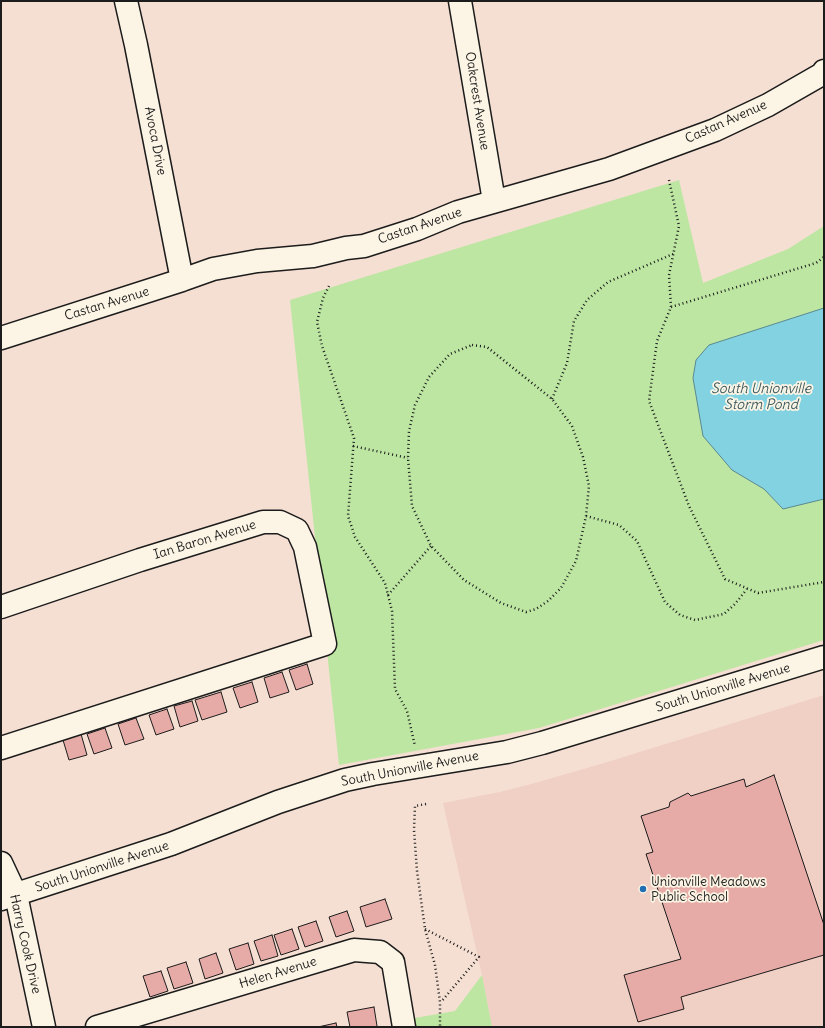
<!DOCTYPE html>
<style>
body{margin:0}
#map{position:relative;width:825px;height:1028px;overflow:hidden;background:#f5dfd2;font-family:Delius,sans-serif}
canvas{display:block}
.frame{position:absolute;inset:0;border:2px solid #1c1c1c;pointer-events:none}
</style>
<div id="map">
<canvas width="825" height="1028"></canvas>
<div class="frame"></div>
</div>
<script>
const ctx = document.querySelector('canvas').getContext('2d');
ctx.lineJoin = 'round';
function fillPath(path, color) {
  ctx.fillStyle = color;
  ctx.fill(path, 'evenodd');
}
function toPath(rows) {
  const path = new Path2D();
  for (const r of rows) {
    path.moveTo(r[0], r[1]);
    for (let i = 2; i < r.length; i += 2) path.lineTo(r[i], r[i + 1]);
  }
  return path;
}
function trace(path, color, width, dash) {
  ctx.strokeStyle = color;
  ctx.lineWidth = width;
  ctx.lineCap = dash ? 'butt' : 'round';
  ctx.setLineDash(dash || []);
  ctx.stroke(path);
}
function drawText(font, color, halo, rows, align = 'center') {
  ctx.font = font + ' Delius,sans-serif';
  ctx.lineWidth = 3.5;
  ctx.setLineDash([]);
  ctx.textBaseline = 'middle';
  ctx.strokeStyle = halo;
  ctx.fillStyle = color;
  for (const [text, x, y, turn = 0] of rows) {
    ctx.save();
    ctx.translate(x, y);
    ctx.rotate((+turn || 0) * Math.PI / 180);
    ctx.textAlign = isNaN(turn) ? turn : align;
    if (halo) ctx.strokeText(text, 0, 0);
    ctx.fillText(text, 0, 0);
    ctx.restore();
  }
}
const built = toPath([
 [824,695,824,1027,492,1027,482,975,443,803,500,792,535,783,601,764]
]);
const green = toPath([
 [679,180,703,283,788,249,824,226,824,640,539,728,339,765,290,300],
 [482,975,492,1027,411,1027,409,1019,455,1011]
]);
const water = toPath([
 [824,308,824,499,783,509,764,489,732,470,703,436,693,378,696,360,709,345,824,308]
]);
const building = toPath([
 [307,664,313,684,296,690,289,670,307,664],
 [282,672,289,692,270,698,264,678,282,672],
 [252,682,258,702,240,708,233,688,252,682],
 [221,692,227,712,202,720,195,700,221,692],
 [192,701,198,721,180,727,174,706,192,701],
 [167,709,174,729,156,735,149,715,167,709],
 [136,718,144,739,125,745,118,724,136,718],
 [105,728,112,748,94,754,87,734,105,728],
 [81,734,87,755,69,760,63,740,81,734],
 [774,775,824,925,824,955,681,997,684,1009,638,1022,624,975,681,959,646,854,653,852,641,816,669,807,670,802,688,793,691,796,744,779,746,787,774,775],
 [385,899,392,919,366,927,360,907,385,899],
 [347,911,354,931,336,937,329,917,347,911],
 [316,921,323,941,305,947,298,927,316,921],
 [292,929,299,949,281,955,274,935,292,929],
 [272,935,278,956,261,961,254,941,272,935],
 [248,943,254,964,236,970,229,949,248,943],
 [216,953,223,973,205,979,199,959,216,953],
 [186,962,193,983,174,989,167,968,186,962],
 [161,971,168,991,150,997,143,976,161,971],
 [374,1007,377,1026,376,1027,350,1027,347,1012,374,1007],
 [336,1023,337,1027,318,1027,336,1023]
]);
const path = toPath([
 [669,180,679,226,669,275,671,307,657,341,649,401,689,506,725,579,758,593,824,582],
 [329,286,323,298,317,322,322,346,354,438,348,516,355,537,385,583,392,611,395,689,407,711,415,746],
 [671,307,816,263,824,257],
 [472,345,487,347,552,399,572,426,583,457,589,486,586,516,576,561,561,588,548,601,536,609,526,612,501,603,464,580,431,546,412,506,408,458,409,431,415,405,429,377,450,354,472,345],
 [552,399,567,363,574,321,587,300,608,282,673,254],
 [353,446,408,458],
 [586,516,619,525,637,541,665,602,680,615,695,620,724,614,735,604,747,589],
 [388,595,431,546],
 [426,804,415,806,414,830,417,871,425,929,435,965,440,1002,440,1027],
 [425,929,479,957,441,1002]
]);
const minor = toPath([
 [126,1,136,45,182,280],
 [460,1,494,201],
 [1,338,182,280,213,269,257,261,313,256,346,248,364,246,417,229,458,212,609,169,715,130,768,105,822,74,824,71],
 [1,607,140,560,263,522,280,522,297,530,305,547,325,644,1,748],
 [1,863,16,895,44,1027],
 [1,899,171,844,278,802,345,780,373,774,507,752,542,743,824,657],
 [97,1027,354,950,380,952,393,962,404,1027]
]);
const markers = [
 [643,889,4,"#1f6fb2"]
];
const streetNames = [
 ["Oakcrest Avenue",477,101,81],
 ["Castan Avenue",726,122,-24],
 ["Avoca Drive",155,141,79],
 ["Castan Avenue",420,226,-19],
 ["Castan Avenue",107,304,-17],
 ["Ian Baron Avenue",205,540,-17],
 ["South Unionville Avenue",723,688,-17],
 ["South Unionville Avenue",410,769,-11],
 ["South Unionville Avenue",102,867,-18],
 ["Harry Cook Drive",25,944,77],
 ["Helen Avenue",278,973,-17]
];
const poiNames = [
 ["Unionville Meadows",651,882],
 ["Public School",651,897]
];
const waterNames = [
 ["South Unionville",761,389],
 ["Storm Pond",761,405]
];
fillPath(built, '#f0cfc5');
fillPath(green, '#bce6a2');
fillPath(water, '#83d2e1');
trace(water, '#5a8992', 1);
fillPath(building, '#e6aba6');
trace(building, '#1c1c1c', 1);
trace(minor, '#1c1c1c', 25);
trace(path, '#1c1c1c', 2.5, [1, 3]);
trace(minor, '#fcf5e5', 22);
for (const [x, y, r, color] of markers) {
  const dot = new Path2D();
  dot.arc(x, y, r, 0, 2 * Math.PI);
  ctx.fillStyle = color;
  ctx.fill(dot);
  trace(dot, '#fcf5e5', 1.5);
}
drawText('13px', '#1c1c1c', '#fcf5e5', streetNames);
drawText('13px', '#1c1c1c', '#fcf5e5', poiNames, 'left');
drawText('italic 14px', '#405c61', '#fcf5e5', waterNames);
</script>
